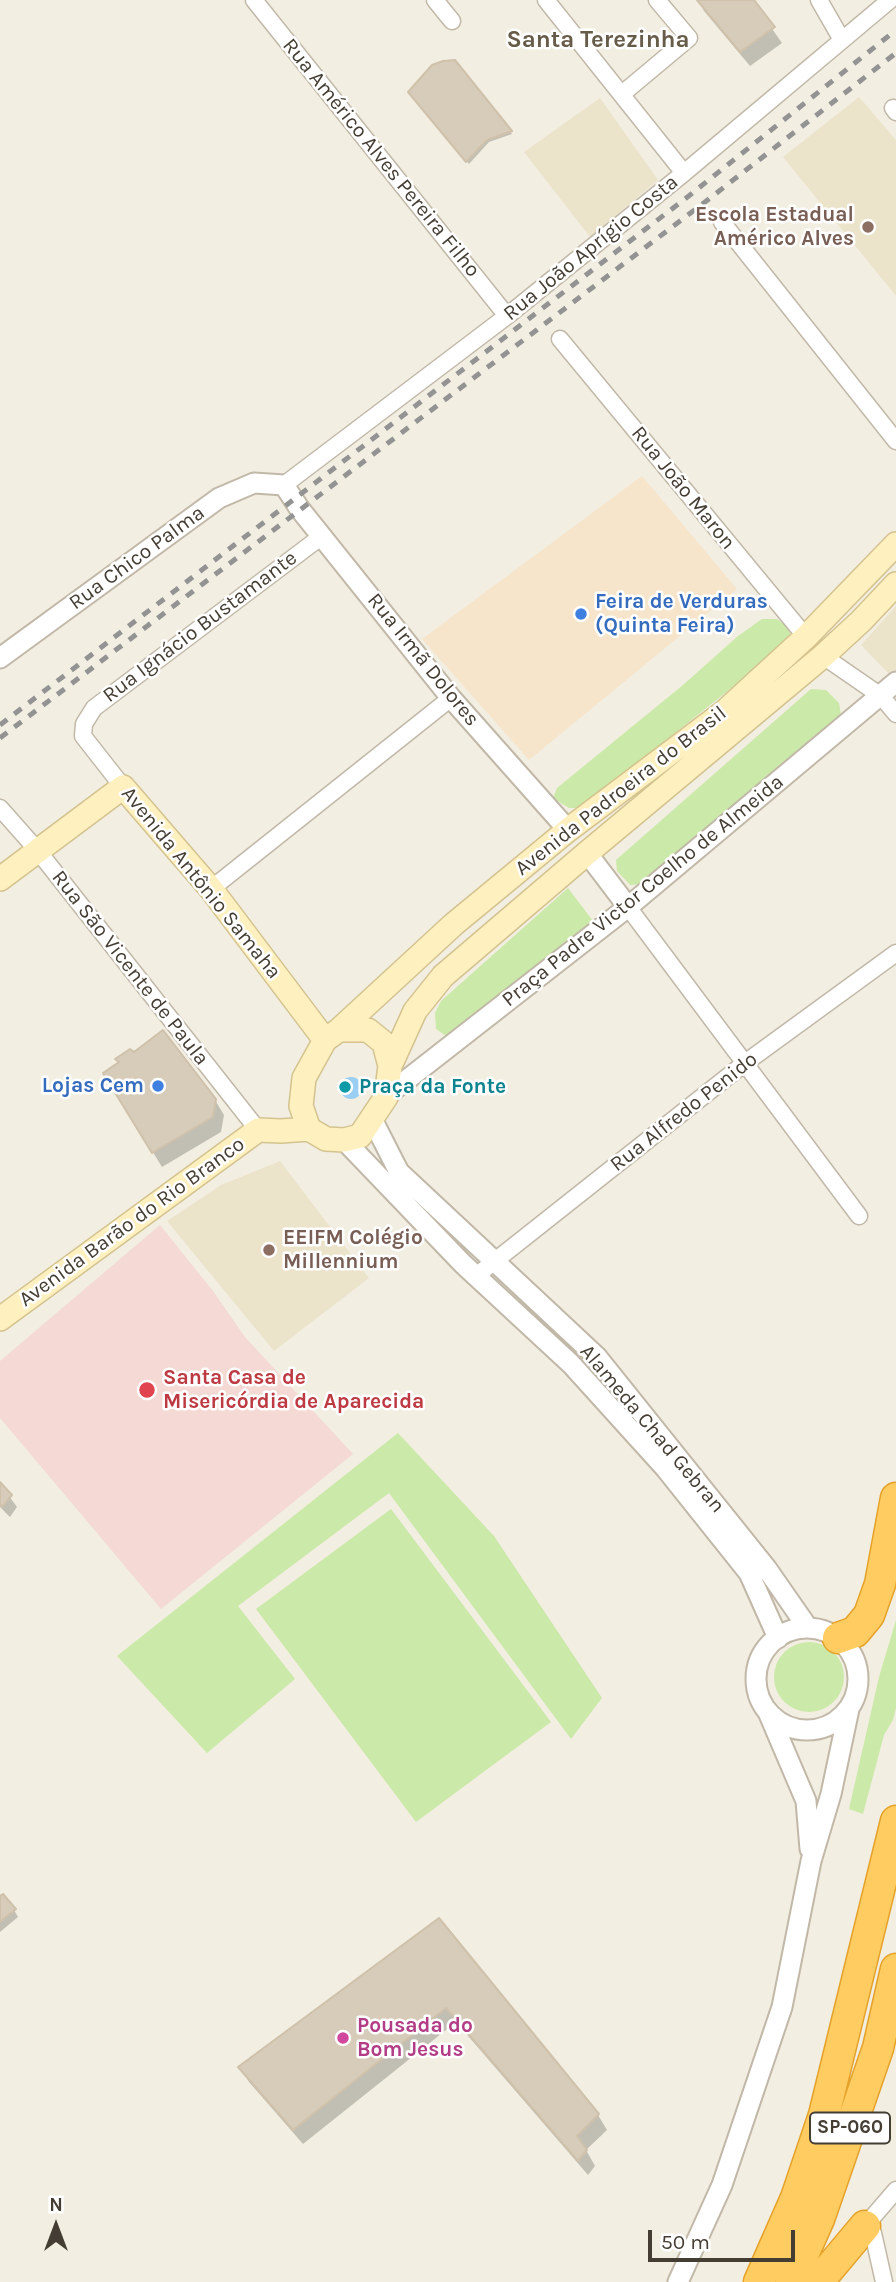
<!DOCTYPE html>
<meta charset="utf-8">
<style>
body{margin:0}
#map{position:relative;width:896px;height:2282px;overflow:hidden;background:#f2eee2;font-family:Karla,sans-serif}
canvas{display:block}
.north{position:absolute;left:21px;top:2191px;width:70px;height:70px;-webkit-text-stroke:5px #fff;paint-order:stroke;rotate:0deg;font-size:19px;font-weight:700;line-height:28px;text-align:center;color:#443d33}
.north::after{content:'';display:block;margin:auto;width:24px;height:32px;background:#443d33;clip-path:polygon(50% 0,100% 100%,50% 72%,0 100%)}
.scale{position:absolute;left:648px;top:2230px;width:147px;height:32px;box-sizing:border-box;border:4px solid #443d33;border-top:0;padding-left:9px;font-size:21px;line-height:24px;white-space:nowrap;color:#443d33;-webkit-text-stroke:5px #fff;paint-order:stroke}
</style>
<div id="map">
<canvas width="896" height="2282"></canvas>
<div class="north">N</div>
<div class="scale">50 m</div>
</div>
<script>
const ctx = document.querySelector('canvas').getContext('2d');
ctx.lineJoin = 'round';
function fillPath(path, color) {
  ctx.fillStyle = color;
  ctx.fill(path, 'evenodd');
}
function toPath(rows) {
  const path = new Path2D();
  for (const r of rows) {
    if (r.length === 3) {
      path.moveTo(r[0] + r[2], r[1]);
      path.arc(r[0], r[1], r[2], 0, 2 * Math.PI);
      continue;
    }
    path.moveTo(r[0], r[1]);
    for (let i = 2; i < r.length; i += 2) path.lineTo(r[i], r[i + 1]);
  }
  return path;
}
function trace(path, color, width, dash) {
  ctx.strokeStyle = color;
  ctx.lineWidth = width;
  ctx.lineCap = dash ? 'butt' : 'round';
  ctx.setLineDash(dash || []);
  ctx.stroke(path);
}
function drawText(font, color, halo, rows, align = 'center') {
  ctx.font = font + ' Karla,sans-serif';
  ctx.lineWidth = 5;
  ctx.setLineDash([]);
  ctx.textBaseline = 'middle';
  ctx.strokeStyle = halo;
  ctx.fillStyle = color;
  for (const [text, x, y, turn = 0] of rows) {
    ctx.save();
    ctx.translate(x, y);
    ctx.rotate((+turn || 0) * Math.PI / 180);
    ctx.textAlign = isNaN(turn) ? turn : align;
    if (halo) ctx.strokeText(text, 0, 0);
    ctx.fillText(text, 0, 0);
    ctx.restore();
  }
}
const commercial = toPath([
 [642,476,737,589,529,760,422,639]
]);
const education = toPath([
 [859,97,896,140,896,296,783,157],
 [600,98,658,180,590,237,524,152],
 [896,606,896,674,893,678,861,645],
 [280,1161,369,1278,274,1351,167,1221,221,1185]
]);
const medical = toPath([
 [160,1225,213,1291,245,1337,353,1454,161,1609,0,1418,0,1361]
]);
const green = toPath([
 [762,619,777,619,788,627,791,636,774,654,581,808,569,808,553,798,557,788,683,685,738,636],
 [811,689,826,690,839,703,841,715,643,884,630,885,617,871,616,860],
 [568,888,593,921,452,1034,446,1036,436,1029,435,1013,441,1001],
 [398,1433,494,1536,602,1698,571,1739,389,1493,238,1606,295,1679,207,1753,117,1656],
 [391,1509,551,1722,416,1822,256,1609],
 [896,1620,896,1708,893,1720,884,1735,863,1814,849,1809,879,1677],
 [809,1677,35]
]);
const water = toPath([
 [351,1088,11]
]);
const shadow = toPath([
 [698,0,752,0,782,43,750,66,704,11],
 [454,61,512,134,489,142,469,164,412,95],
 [117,1059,215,1100,224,1115,221,1132,162,1167,114,1088,120,1063],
 [0,1484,17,1507,10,1517,0,1507],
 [0,1898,14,1910,18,1917,0,1932],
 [439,1920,598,2115,607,2130,586,2150,595,2166,588,2175,456,2022,303,2144,249,2082,240,2067]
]);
const building = toPath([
 [697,0,754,0,775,27,740,52,697,0],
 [455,60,512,131,487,140,466,162,408,92,432,65,443,61,455,60],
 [163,1030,216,1099,213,1117,152,1153,103,1073,119,1062,115,1059,130,1049,134,1052,163,1030],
 [0,1482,12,1495,2,1507,0,1504,0,1482],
 [3,1894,16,1909,0,1922,0,1896,3,1894],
 [439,1918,599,2114,577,2136,587,2150,578,2161,446,2008,293,2130,238,2067,439,1918]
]);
const minor = toPath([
 [254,0,507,316],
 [435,0,452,21],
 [546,0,684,173],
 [819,0,842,40],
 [622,94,689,38,657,0],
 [893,108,896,112],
 [722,222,896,441],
 [560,339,806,637],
 [284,485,507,316,684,173,890,0],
 [823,656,881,696,896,714],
 [123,787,83,736,84,724,94,708,322,536],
 [0,808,38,851,258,1130],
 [211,889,451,698],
 [628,907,859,1216],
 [476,1276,745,1063,896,953],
 [884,2282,873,2233,869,2227,865,2226,896,2190]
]);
const tertiary = toPath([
 [0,658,219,498,254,483,284,485,299,508,451,698,568,830],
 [587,853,628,907],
 [386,1096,628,907,896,682],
 [372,1119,399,1172,597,1357,767,1569,808,1628],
 [344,1140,463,1264,571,1364,666,1469,749,1573,778,1638],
 [807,1679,51],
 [768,1712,806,1801,810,1849],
 [678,2282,722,2185,782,2007,811,1861,831,1794,849,1709]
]);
const secondary = toPath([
 [0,879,123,787,211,889,325,1040],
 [339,1030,368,1030,384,1043,390,1066,386,1097,360,1136,344,1140,326,1139,309,1129,301,1106,304,1078,325,1040,339,1030,454,924,568,830,723,713,806,637,896,544],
 [390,1066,415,1011,443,976,587,853,823,656,861,621,896,584],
 [0,1319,258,1130,281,1131,309,1129]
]);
const motorway = toPath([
 [838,1638,855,1632,869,1615,880,1584,896,1498],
 [759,2282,796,2198,824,2115,896,1821],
 [791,2282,819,2219,878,2048,896,1969],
 [818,2282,865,2226]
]);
const rail = toPath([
 [0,725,690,195,896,30],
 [0,738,705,202,896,53]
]);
const markers = [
 [868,227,7,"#8d6e63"],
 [581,614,7,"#3f7fe0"],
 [158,1086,7,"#3f7fe0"],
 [345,1087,7,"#0f9aa8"],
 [269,1250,7,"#8d6e63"],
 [147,1390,9,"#e0444e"],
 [343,2038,7,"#d1479c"]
];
const shields = [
 [850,2128,80]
];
const shieldNames = [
 ["SP-060",850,2128]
];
const streetNames = [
 ["Rua Américo Alves Pereira Filho",381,158,51],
 ["Rua João Aprígio Costa",591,248,-39],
 ["Rua João Maron",683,488,51],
 ["Rua Chico Palma",137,558,-36],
 ["Rua Ignácio Bustamante",200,627,-37],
 ["Rua Irmã Dolores",423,660,51],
 ["Avenida Padroeira do Brasil",621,791,-38],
 ["Avenida Antônio Samaha",201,883,51],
 ["Praça Padre Victor Coelho de Almeida",643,891,-39],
 ["Rua São Vicente de Paula",130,968,52],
 ["Rua Alfredo Penido",684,1112,-38],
 ["Avenida Barão do Rio Branco",132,1222,-36],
 ["Alameda Chad Gebran",652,1429,50]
];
const educationNames = [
 ["Escola Estadual",854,215],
 ["Américo Alves",854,239],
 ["EEIFM Colégio",283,1238,"left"],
 ["Millennium",283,1262,"left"]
];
const shopNames = [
 ["Feira de Verduras",595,602],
 ["(Quinta Feira)",595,626],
 ["Lojas Cem",144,1086,"right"]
];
const cultureNames = [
 ["Praça da Fonte",359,1087]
];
const healthNames = [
 ["Santa Casa de",163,1378],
 ["Misericórdia de Aparecida",163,1402]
];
const hotelNames = [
 ["Pousada do",357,2026],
 ["Bom Jesus",357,2050]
];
const quarterNames = [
 ["Santa Terezinha",598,40]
];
fillPath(commercial, '#f6e5cb');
fillPath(education, '#ece3cb');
fillPath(medical, '#f4d9d4');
fillPath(green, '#cbe9a8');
fillPath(water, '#9acef3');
fillPath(shadow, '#0003');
fillPath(building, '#d7ccba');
trace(building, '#cfc1aa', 2);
trace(minor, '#c1b8a8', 19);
trace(tertiary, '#c1b8a8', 23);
trace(secondary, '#d4c38f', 26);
trace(motorway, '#e5a22a', 33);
trace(minor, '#fff', 16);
trace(tertiary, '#fff', 19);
trace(secondary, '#fff0c0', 23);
trace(motorway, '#ffcc61', 30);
trace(rail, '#939393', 5, [9, 9]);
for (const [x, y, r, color] of markers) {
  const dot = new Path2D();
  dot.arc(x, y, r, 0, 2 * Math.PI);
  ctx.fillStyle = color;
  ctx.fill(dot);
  trace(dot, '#fff', 2.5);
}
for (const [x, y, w] of shields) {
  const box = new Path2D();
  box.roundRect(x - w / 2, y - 15.5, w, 31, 5);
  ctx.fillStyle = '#fff';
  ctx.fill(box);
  trace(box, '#443d33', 2);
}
drawText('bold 19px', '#443d33', null, shieldNames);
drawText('21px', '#443d33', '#fff', streetNames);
drawText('bold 21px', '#785e54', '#fff', educationNames, 'right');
drawText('bold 21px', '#366cbe', '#fff', shopNames, 'left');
drawText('bold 21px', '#0d838f', '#fff', cultureNames, 'left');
drawText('bold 21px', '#be3a42', '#fff', healthNames, 'left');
drawText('bold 21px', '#b23c85', '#fff', hotelNames, 'left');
drawText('bold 24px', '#675c49', '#fff', quarterNames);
</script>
